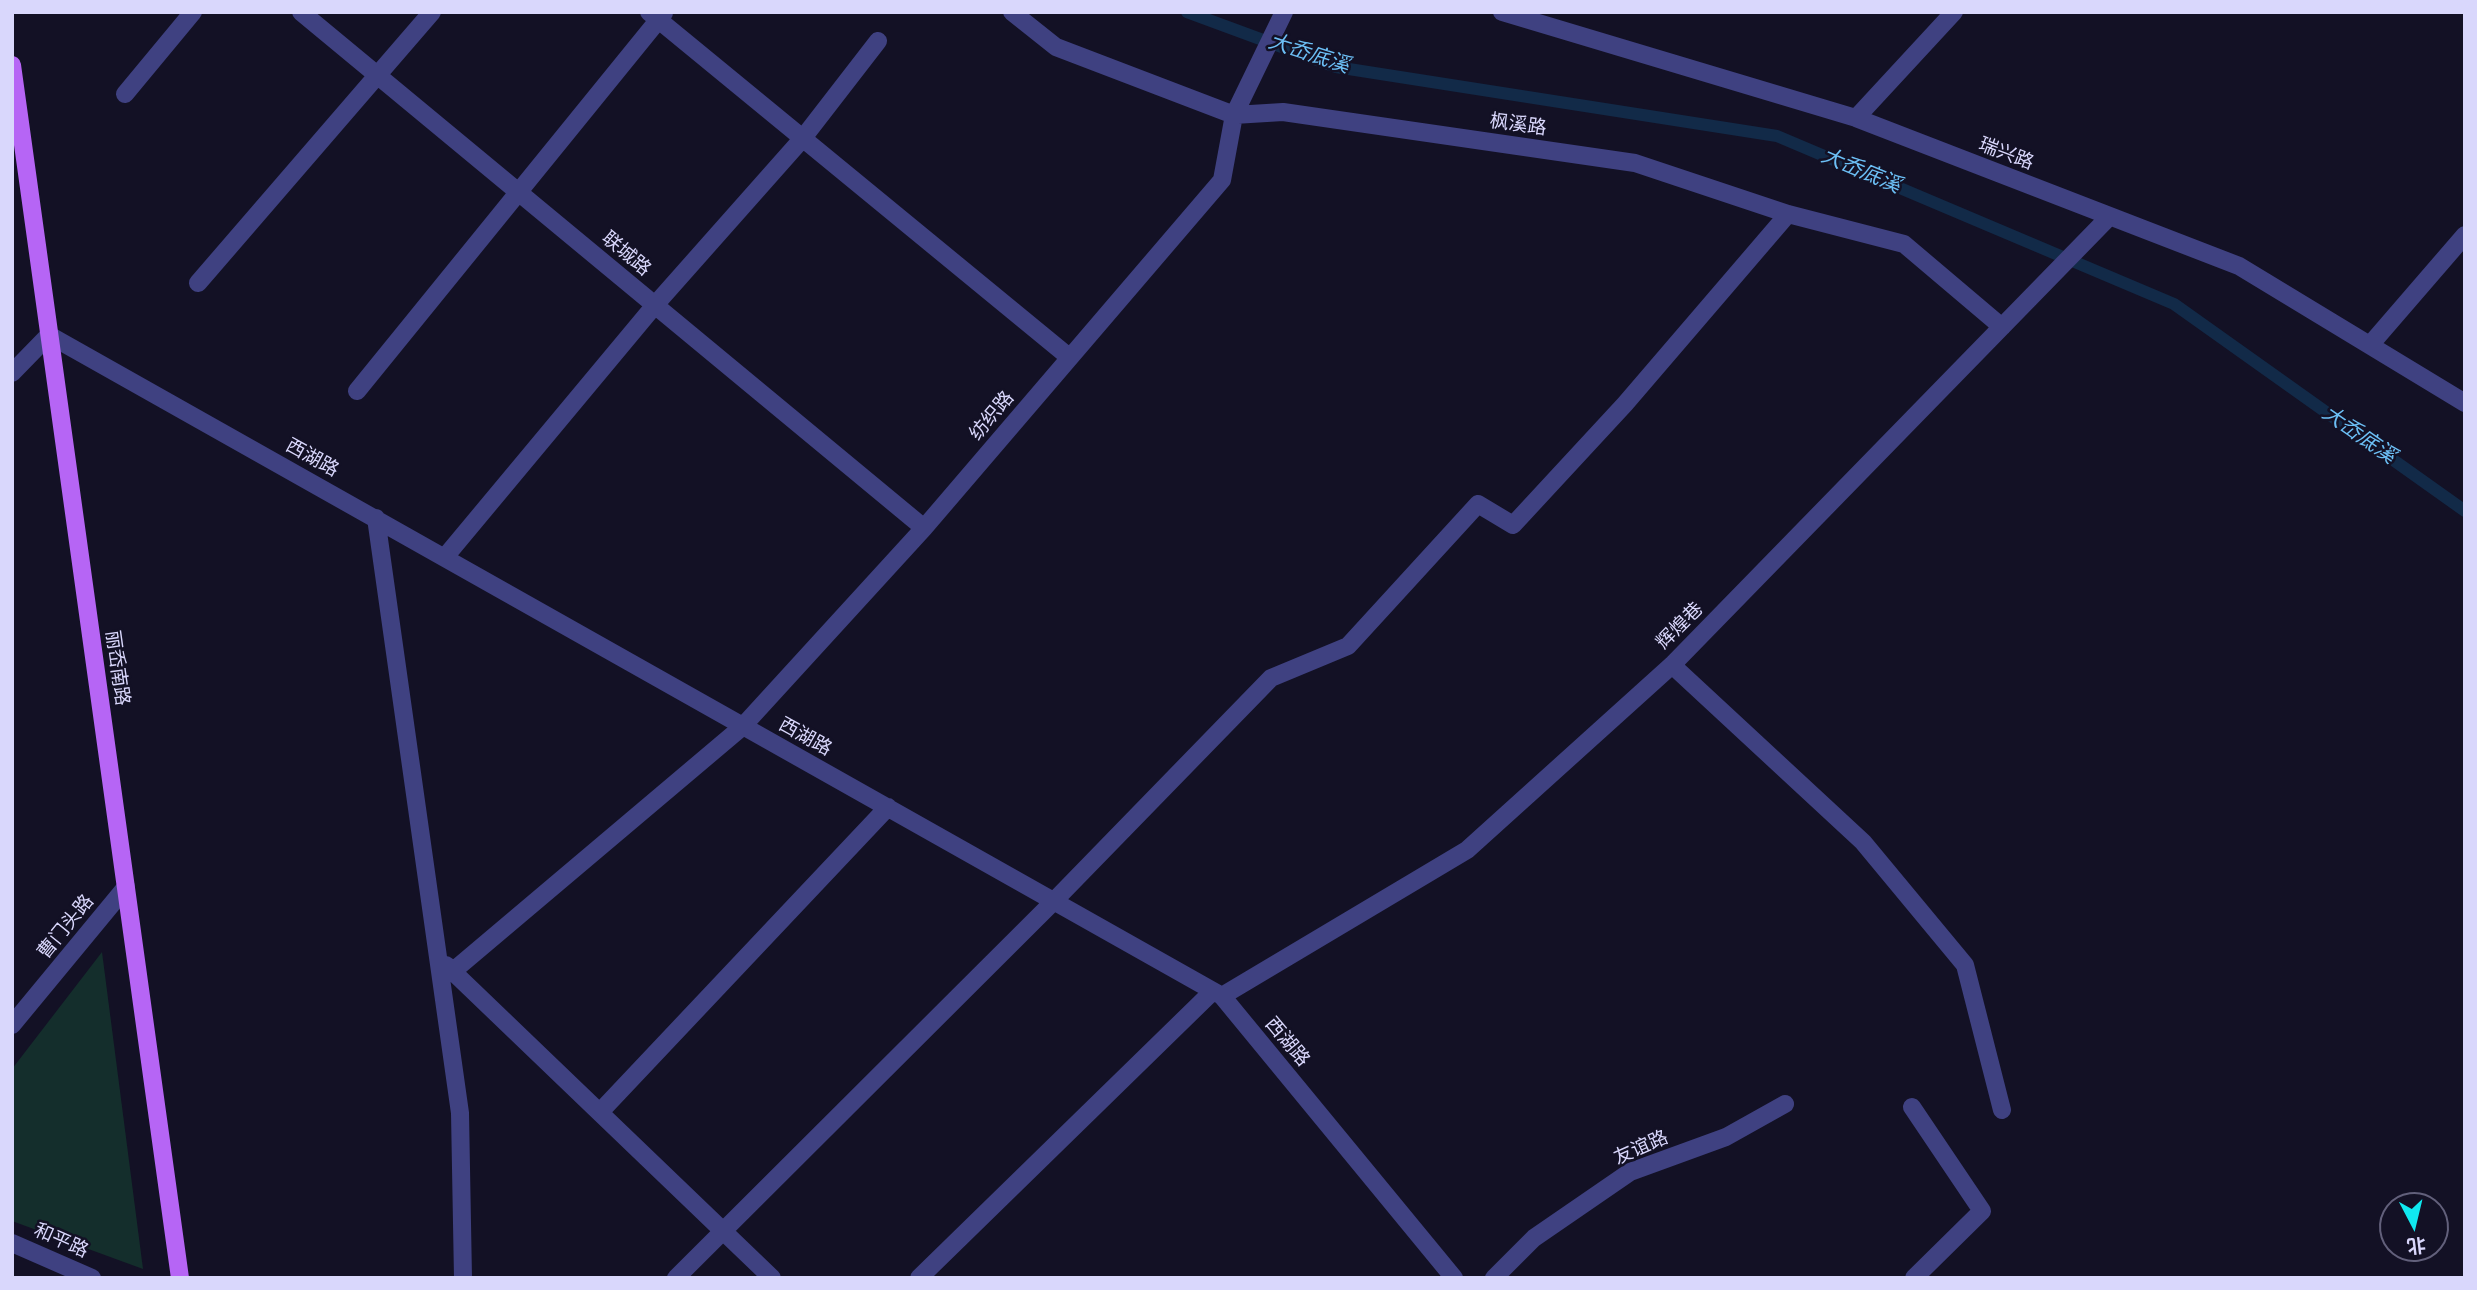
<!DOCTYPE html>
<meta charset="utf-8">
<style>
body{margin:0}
#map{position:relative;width:2477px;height:1290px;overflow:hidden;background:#131125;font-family:"IBM Plex Sans","Noto Sans SC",sans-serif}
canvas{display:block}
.frame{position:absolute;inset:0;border:14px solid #d9d7fc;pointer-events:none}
.north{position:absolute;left:2379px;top:1192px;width:70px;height:70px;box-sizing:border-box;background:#131125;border:2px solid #62607b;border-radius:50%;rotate:173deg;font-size:19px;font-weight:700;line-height:28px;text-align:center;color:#d9d7fc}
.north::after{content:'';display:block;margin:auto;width:24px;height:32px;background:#10e8ef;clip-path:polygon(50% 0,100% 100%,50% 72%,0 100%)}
</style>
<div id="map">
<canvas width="2477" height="1290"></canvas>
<div class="frame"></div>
<div class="north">北</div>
</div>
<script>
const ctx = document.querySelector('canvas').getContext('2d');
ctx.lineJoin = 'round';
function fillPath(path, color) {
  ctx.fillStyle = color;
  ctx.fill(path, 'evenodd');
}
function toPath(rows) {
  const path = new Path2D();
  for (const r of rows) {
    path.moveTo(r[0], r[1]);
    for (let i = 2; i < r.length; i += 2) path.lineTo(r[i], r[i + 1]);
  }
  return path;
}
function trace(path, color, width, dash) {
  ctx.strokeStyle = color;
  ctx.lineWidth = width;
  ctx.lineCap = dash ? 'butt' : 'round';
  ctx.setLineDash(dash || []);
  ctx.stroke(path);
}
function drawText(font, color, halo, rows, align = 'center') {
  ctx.font = font + ' "IBM Plex Sans","Noto Sans SC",sans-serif';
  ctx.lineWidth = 5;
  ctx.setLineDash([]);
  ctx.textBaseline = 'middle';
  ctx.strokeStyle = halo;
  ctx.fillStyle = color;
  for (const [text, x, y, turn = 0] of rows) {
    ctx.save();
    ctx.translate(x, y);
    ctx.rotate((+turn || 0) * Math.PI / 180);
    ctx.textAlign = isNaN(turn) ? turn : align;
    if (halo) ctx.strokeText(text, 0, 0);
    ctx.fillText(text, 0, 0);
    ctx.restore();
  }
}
const green = toPath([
 [102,952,143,1269,12,1221,12,1069]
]);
const stream = toPath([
 [1187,12,1336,67,1777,136,2174,304,2465,511]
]);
const minor = toPath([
 [301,12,924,528],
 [649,12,1069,357],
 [1012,12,1056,47,1234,115,1283,112,1635,163,1788,214,1904,244,2002,327],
 [1502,12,1856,118,2239,266,2465,403],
 [125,94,193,12],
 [1856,118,1954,12],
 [198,283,432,12],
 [2370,345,2465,235],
 [12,373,49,335,1222,996,1454,1278],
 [357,391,664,13],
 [376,518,460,1113,463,1278],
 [445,557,655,305,803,138,878,41],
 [1672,665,1863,842,1965,965,2002,1110],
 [446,965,772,1278],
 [453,971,743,726,924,528,1222,180,1234,115,1284,12],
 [1222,996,1467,850,1672,665,2110,216],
 [12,1025,126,887],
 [1912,1107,1982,1211,1914,1278],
 [600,1112,888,807],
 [12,1243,92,1278],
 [676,1278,1054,901,1271,678,1348,646,1478,504,1513,525,1625,404,1788,214],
 [919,1278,1213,991],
 [1494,1278,1534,1238,1630,1172,1726,1137,1785,1104]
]);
const major = toPath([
 [12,65,180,1278]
]);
const streetNames = [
 ["枫溪路",1518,125,8],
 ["瑞兴路",2006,154,21],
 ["联城路",626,254,40],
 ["纺织路",992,416,-50],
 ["西湖路",312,458,29],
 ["辉煌巷",1680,626,-45],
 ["丽岙南路",117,668,82],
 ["西湖路",805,737,29],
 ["曹门头路",66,927,-51],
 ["西湖路",1287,1042,50],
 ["友谊路",1641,1148,-24],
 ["和平路",61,1241,24]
];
const waterNames = [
 ["大岙底溪",1309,54,18],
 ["大岙底溪",1861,171,23],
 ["大岙底溪",2359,435,35]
];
fillPath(green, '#142e2c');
trace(stream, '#122a48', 12);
trace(minor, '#3f4181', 18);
trace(major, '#b665f5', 18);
drawText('19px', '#d9d7fc', '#131125', streetNames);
drawText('italic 21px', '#6cbff5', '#131125', waterNames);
</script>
